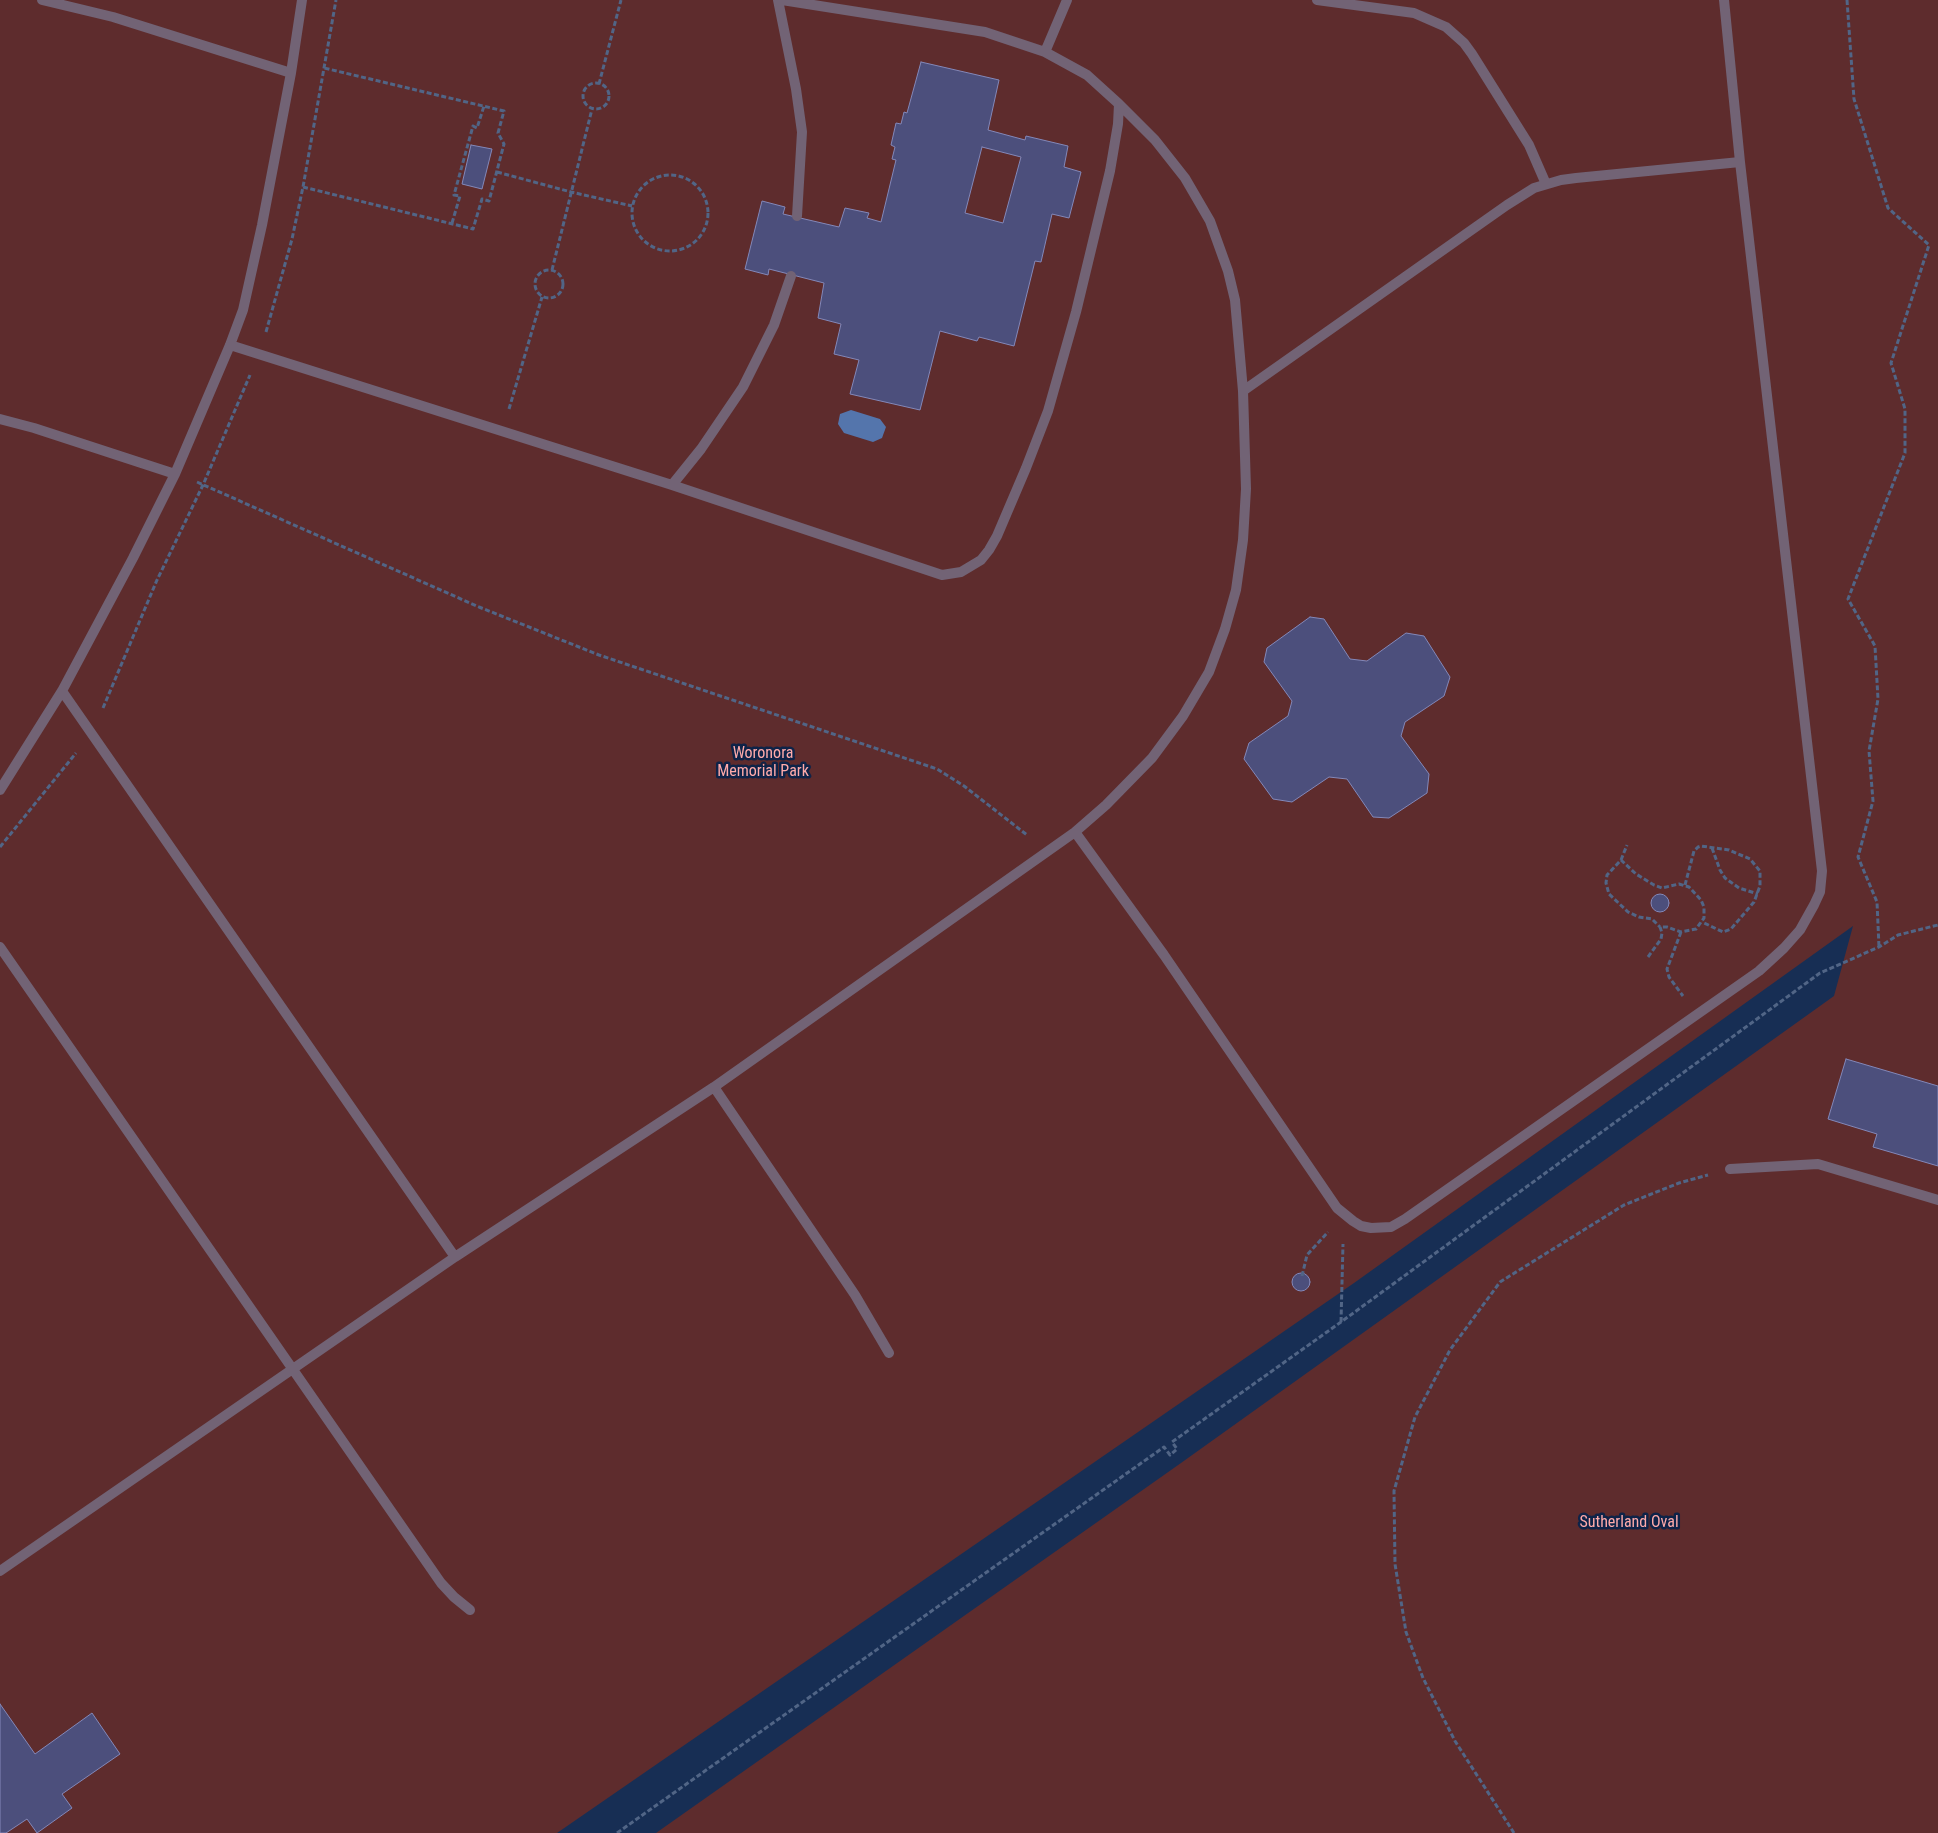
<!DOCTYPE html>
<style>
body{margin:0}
canvas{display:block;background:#172e54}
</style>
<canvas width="1938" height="1833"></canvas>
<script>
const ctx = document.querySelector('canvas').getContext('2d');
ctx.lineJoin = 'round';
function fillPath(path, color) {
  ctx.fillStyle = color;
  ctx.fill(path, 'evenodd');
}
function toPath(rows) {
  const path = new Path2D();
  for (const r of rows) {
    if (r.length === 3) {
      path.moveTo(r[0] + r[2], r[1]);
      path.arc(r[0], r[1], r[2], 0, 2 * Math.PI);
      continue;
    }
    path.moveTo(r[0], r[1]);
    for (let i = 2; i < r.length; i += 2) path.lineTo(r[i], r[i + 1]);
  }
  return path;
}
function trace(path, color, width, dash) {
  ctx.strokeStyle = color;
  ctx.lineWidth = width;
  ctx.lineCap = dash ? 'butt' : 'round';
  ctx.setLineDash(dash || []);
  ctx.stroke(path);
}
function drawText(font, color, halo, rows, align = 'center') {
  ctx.font = font + ' "Roboto Condensed",sans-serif';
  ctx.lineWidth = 5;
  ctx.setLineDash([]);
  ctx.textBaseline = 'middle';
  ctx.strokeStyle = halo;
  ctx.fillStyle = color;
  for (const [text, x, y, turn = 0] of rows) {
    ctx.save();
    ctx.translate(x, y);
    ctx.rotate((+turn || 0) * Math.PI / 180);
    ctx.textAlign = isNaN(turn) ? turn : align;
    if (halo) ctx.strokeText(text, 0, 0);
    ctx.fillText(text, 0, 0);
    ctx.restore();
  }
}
const green = toPath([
 [0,0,1938,0,1938,1833,656,1833,1181,1463,1834,996,1853,926,1354,1283,557,1833,0,1833]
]);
const water = toPath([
 [851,410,880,419,886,427,882,438,873,442,844,433,838,424,840,414]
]);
const building = toPath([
 [921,62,999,80,988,130,1025,140,1026,136,1068,146,1064,167,1081,172,1069,218,1052,214,1041,262,1035,261,1014,346,979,337,977,341,940,331,920,410,850,394,859,360,834,354,841,324,818,318,824,283,769,269,768,275,745,269,762,201,785,207,783,214,839,227,845,208,869,213,867,218,881,222,896,160,892,159,895,147,891,145,896,123,901,124,904,112,907,113,921,62],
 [982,147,1021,157,1003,223,965,213,982,147],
 [471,145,492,149,482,189,462,184,471,145],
 [1310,617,1324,619,1350,659,1367,661,1406,633,1424,636,1450,677,1444,696,1405,722,1401,736,1429,774,1427,793,1389,818,1373,817,1347,779,1329,777,1292,802,1273,799,1244,759,1249,743,1288,716,1292,701,1264,662,1267,648,1310,617],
 [1660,903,9],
 [1846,1059,1938,1086,1938,1166,1873,1147,1877,1134,1828,1119,1846,1059],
 [1301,1282,9],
 [0,1704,35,1754,92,1713,120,1754,62,1794,72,1808,37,1833,27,1819,6,1833,0,1833,0,1704]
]);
const path = toPath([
 [1847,0,1854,99,1888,208,1929,245,1891,363,1905,409,1905,453,1848,599,1875,646,1878,699,1869,751,1873,801,1858,857,1877,902,1879,947],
 [596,96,13],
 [599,84,621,0],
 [497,172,571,192,632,206],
 [670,213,38],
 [303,187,473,229,482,199,489,201,504,144,498,133,504,111,324,68],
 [452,223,460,196,454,195,473,126,477,128,484,106],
 [549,284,14],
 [552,270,592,109],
 [266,332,292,239,303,187,336,0],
 [509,409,542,297],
 [197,482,479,607,599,655,937,769,964,786,1027,835],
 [103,708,157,580,203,485,250,375],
 [0,847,76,753],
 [1712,848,1720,870,1725,878,1739,888,1758,894],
 [1621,860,1627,845],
 [1685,885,1694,851,1698,847,1701,846,1729,850,1750,859,1760,871,1760,886,1754,902,1731,929,1723,932,1702,922],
 [1681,932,1667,969,1669,977,1683,996],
 [1648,957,1661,939,1662,933,1660,927,1667,927,1681,932,1696,929,1704,918,1704,907,1701,900,1689,887,1679,884,1662,888,1654,885,1636,874,1621,860,1607,875,1606,883,1609,894,1628,912,1639,917,1652,919,1660,927],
 [1302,1276,1307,1255,1328,1232],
 [1341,1322,1343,1244],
 [617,1833,1164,1447,1170,1455,1177,1449,1172,1442,1341,1322,1820,973,1879,947,1898,935,1938,925],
 [1514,1833,1455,1741,1423,1678,1406,1632,1395,1564,1394,1491,1415,1417,1450,1350,1500,1282,1624,1205,1679,1183,1708,1175]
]);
const service = toPath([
 [42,0,113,17,291,73],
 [778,0,796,89,802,132,797,216],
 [1317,0,1414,13,1446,27,1464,43,1472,54,1529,145,1546,184],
 [1045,52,1067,0],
 [230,345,672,485,701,449,743,387,774,325,791,276],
 [1243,391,1507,205,1534,188,1561,180,1576,178,1740,162,1724,0],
 [0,419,34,428,175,474],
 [672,485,942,575,961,572,981,560,989,550,997,536,1026,468,1048,411,1076,312,1110,171,1118,124,1119,104],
 [62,691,455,1257],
 [0,790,62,691,133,558,175,474,230,345,243,310,262,225,291,73,302,0],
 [1075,832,1164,955,1337,1208,1353,1221,1361,1226,1371,1228,1391,1227,1405,1219,1759,971,1784,948,1800,930,1814,905,1820,892,1822,871,1740,162],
 [0,947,441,1583,454,1597,470,1610],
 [714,1087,855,1295,889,1353],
 [1730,1169,1818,1164,1938,1200],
 [0,1571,455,1257,714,1087,1075,832,1106,805,1152,758,1183,716,1209,672,1225,629,1236,590,1243,540,1246,489,1243,391,1235,300,1228,271,1210,221,1185,178,1155,140,1119,104,1087,75,1045,52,985,32,782,0]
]);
const parkNames = [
 ["Woronora",763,754],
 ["Memorial Park",763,772],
 ["Sutherland Oval",1629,1523]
];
fillPath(green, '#5e2c2d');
fillPath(water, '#5475ac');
fillPath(building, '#4c4f7c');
trace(building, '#8388b9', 1);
trace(path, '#516586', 3, [5, 2.5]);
trace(service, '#726375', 10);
drawText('16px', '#ffabaa', '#0e2348', parkNames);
</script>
